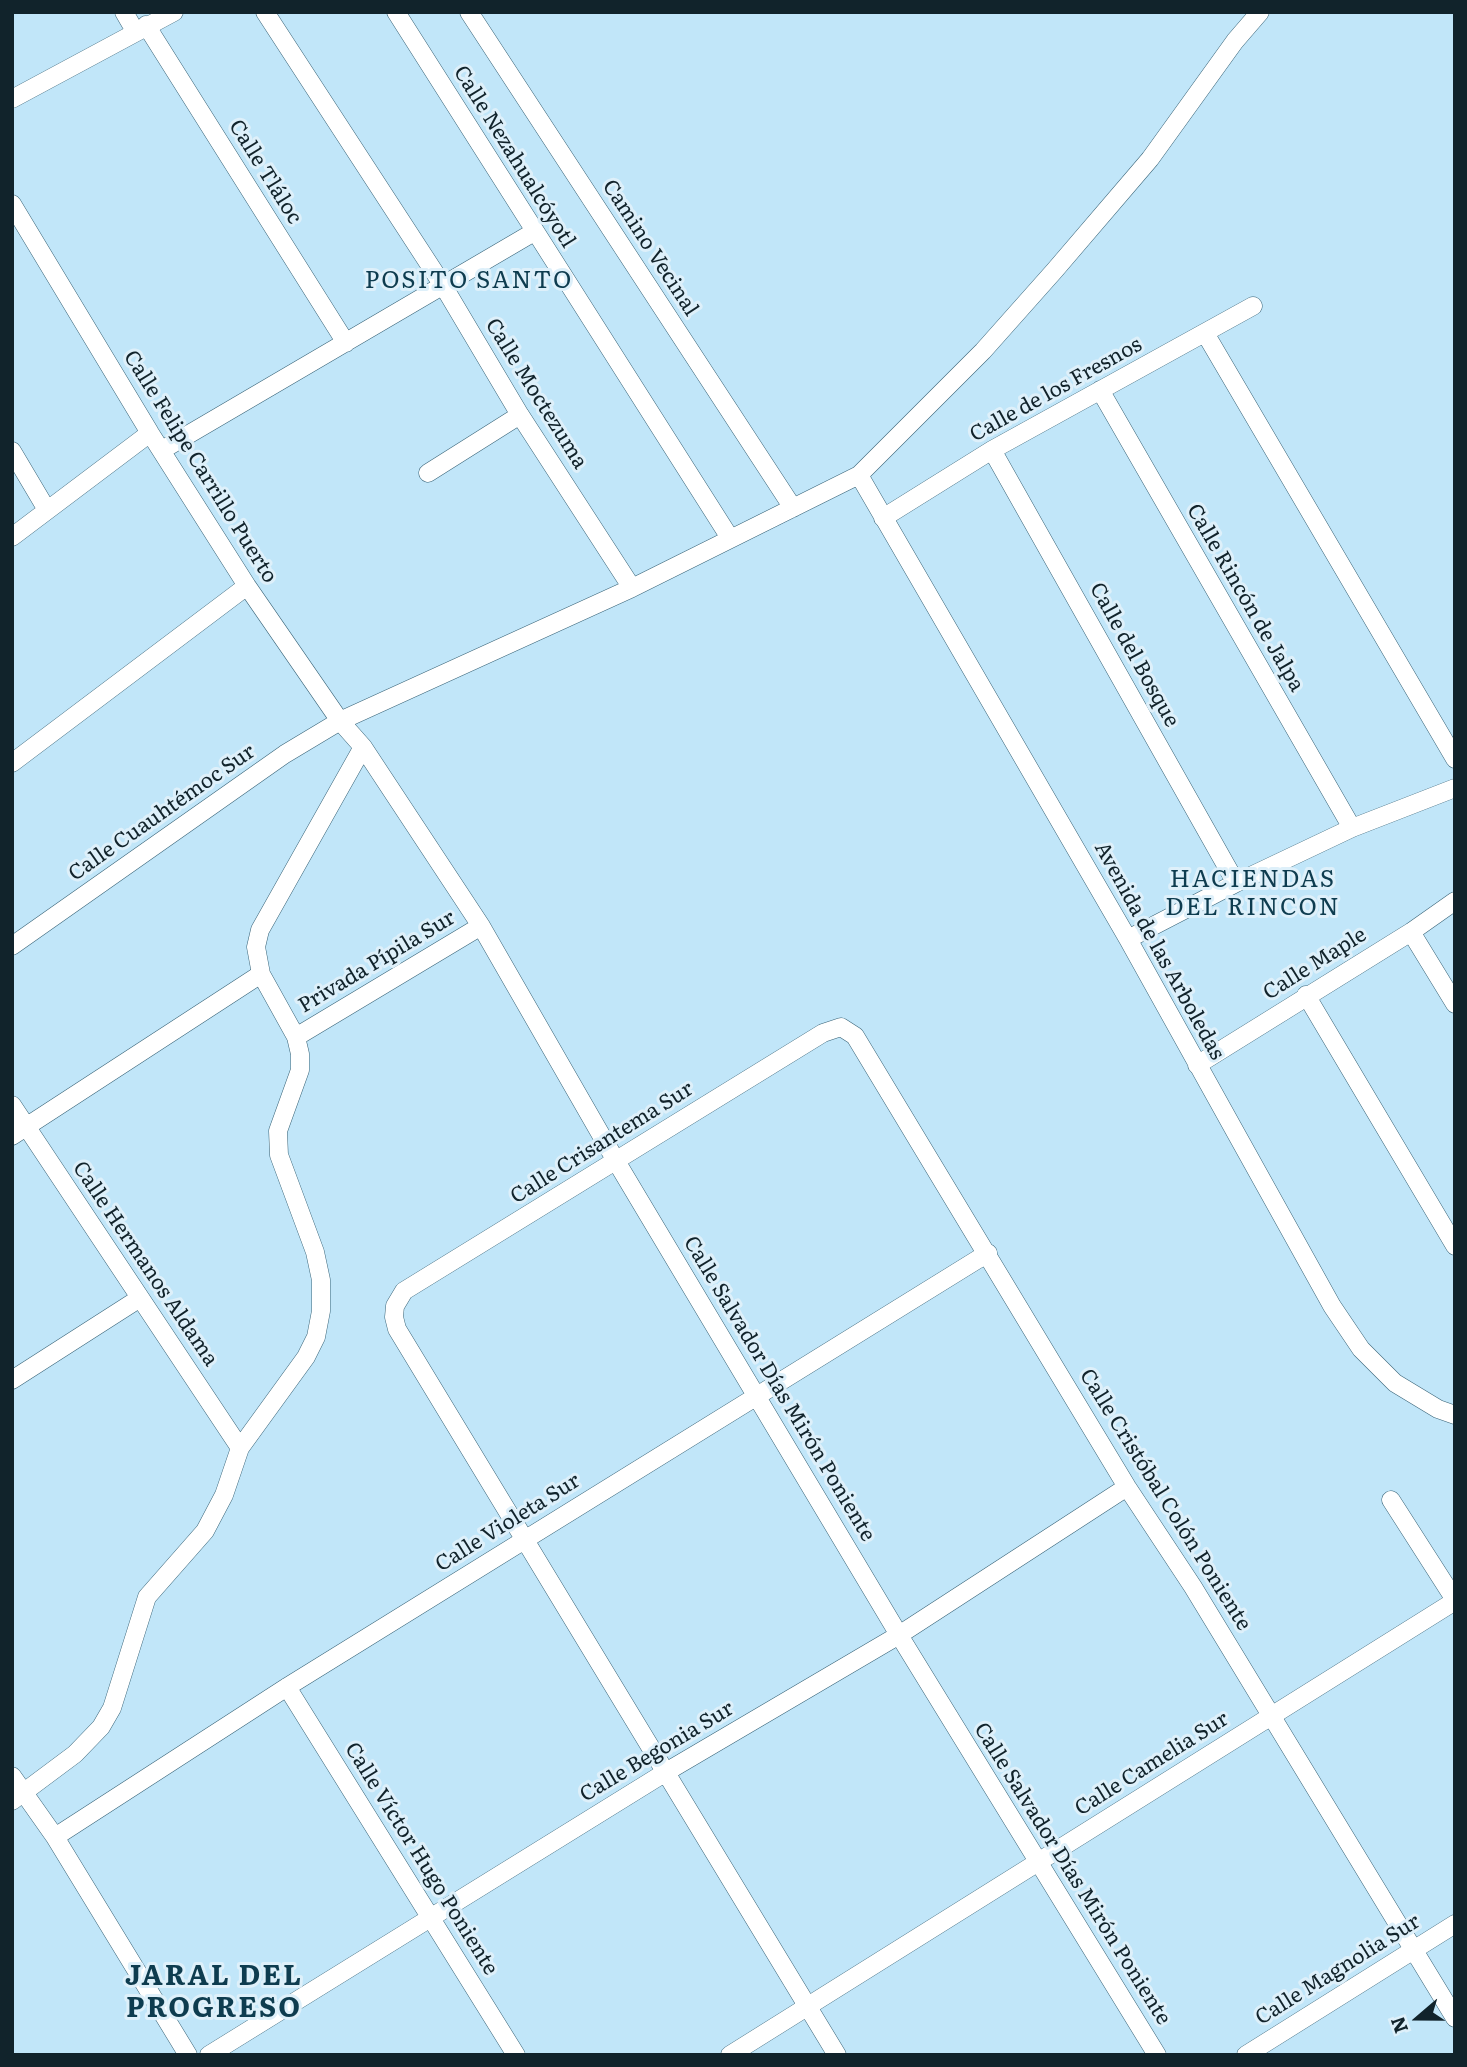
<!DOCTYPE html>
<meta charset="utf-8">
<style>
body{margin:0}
#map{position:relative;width:1467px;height:2067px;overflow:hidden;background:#c1e6f9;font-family:Literata,serif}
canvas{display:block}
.frame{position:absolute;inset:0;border:14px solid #11232b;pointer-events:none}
.north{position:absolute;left:1383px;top:1983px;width:70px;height:70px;-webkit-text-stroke:5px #def0fa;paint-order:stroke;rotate:250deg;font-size:19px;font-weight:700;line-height:28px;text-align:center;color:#11232b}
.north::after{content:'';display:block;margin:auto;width:24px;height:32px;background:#11232b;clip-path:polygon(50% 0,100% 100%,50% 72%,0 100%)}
</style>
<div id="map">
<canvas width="1467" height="2067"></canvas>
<div class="frame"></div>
<div class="north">N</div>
</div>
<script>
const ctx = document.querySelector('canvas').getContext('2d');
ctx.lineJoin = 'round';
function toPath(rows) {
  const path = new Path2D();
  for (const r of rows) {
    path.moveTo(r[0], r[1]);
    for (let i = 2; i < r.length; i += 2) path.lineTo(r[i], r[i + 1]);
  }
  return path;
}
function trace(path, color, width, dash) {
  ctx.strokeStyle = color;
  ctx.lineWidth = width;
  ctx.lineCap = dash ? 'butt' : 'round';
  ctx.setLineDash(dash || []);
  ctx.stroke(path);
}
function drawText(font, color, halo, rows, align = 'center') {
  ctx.font = font + ' Literata,serif';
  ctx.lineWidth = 6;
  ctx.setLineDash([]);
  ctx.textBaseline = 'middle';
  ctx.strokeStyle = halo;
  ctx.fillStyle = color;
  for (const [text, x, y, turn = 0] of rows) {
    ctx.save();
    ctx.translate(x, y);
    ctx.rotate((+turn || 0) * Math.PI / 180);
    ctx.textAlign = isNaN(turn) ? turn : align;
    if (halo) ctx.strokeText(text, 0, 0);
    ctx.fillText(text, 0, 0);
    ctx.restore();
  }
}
const street = toPath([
 [124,12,135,31],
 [265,12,444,287,520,415,632,588],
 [396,12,730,538],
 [469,12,793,508],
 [146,25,346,343],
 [12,99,174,12],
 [12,204,150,433,247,586,340,721,363,747,481,926,616,1161,899,1635,1157,2055],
 [1205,333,1455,759],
 [1100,390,1352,828],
 [162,450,534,232],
 [992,450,1236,883],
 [12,451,47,510],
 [428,473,520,415],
 [859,475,1128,939,1332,1306,1361,1349,1395,1383,1438,1409,1455,1415],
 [883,518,992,450,1253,306],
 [12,537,150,433],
 [12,763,247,586],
 [1411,932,1455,1004],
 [1128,939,1236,883,1352,828,1455,788],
 [12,946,285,754,340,721,632,588,859,475,983,351,1055,270,1150,159,1235,41,1260,12],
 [1306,995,1455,1246],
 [296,1037,481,926],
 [1197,1065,1411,932,1455,901],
 [12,1105,240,1448],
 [12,1136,261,974],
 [12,1380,140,1298],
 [1391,1500,1455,1600],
 [287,1687,516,2055],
 [12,1776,55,1837,188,2055],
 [12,1801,75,1754,101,1727,112,1708,147,1597,205,1531,224,1495,240,1448,306,1357,316,1337,321,1311,321,1280,315,1252,279,1155,278,1131,300,1070,300,1054,296,1037,261,974,256,947,260,930,363,747],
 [55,1837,287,1687,988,1253],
 [209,2055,666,1772,899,1635,1127,1487],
 [730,2055,1455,1601],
 [837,2055,397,1329,394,1317,395,1306,404,1291,823,1033,841,1027,855,1036,1127,1487,1193,1587,1455,2018],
 [1246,2055,1455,1924]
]);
const streetNames = [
 ["Calle Nezahualcóyotl",514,157,58],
 ["Calle Tláloc",265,172,58],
 ["Camino Vecinal",650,248,57],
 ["Calle de los Fresnos",1056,390,-29],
 ["Calle Moctezuma",536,394,58],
 ["Calle Felipe Carrillo Puerto",200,467,58],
 ["Calle Rincón de Jalpa",1245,598,60],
 ["Calle del Bosque",1134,655,61],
 ["Calle Cuauhtémoc Sur",162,813,-35],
 ["Avenida de las Arboledas",1159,951,61],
 ["Privada Pípila Sur",377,962,-31],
 ["Calle Maple",1315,964,-32],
 ["Calle Crisantema Sur",602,1143,-32],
 ["Calle Hermanos Aldama",145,1264,56],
 ["Calle Salvador Días Mirón Poniente",779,1389,59],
 ["Calle Cristóbal Colón Poniente",1165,1500,58],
 ["Calle Violeta Sur",508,1523,-32],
 ["Calle Begonia Sur",657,1752,-31],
 ["Calle Camelia Sur",1152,1764,-32],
 ["Calle Víctor Hugo Poniente",421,1859,58],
 ["Calle Salvador Días Mirón Poniente",1072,1874,58],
 ["Calle Magnolia Sur",1338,1970,-32]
];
const quarterNames = [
 ["POSITO SANTO",469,281],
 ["HACIENDAS",1253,880],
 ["DEL RINCON",1253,908]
];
const districtNames = [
 ["JARAL DEL",214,1977],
 ["PROGRESO",214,2009]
];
trace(street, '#386377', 19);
trace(street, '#fff', 18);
drawText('21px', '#11232b', '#def0fa', streetNames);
ctx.letterSpacing = '2px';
drawText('24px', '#0e3c4f', '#def0fa', quarterNames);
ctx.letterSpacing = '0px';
ctx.letterSpacing = '2px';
drawText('bold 28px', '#0e3c4f', '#def0fa', districtNames);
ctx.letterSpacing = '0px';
</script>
